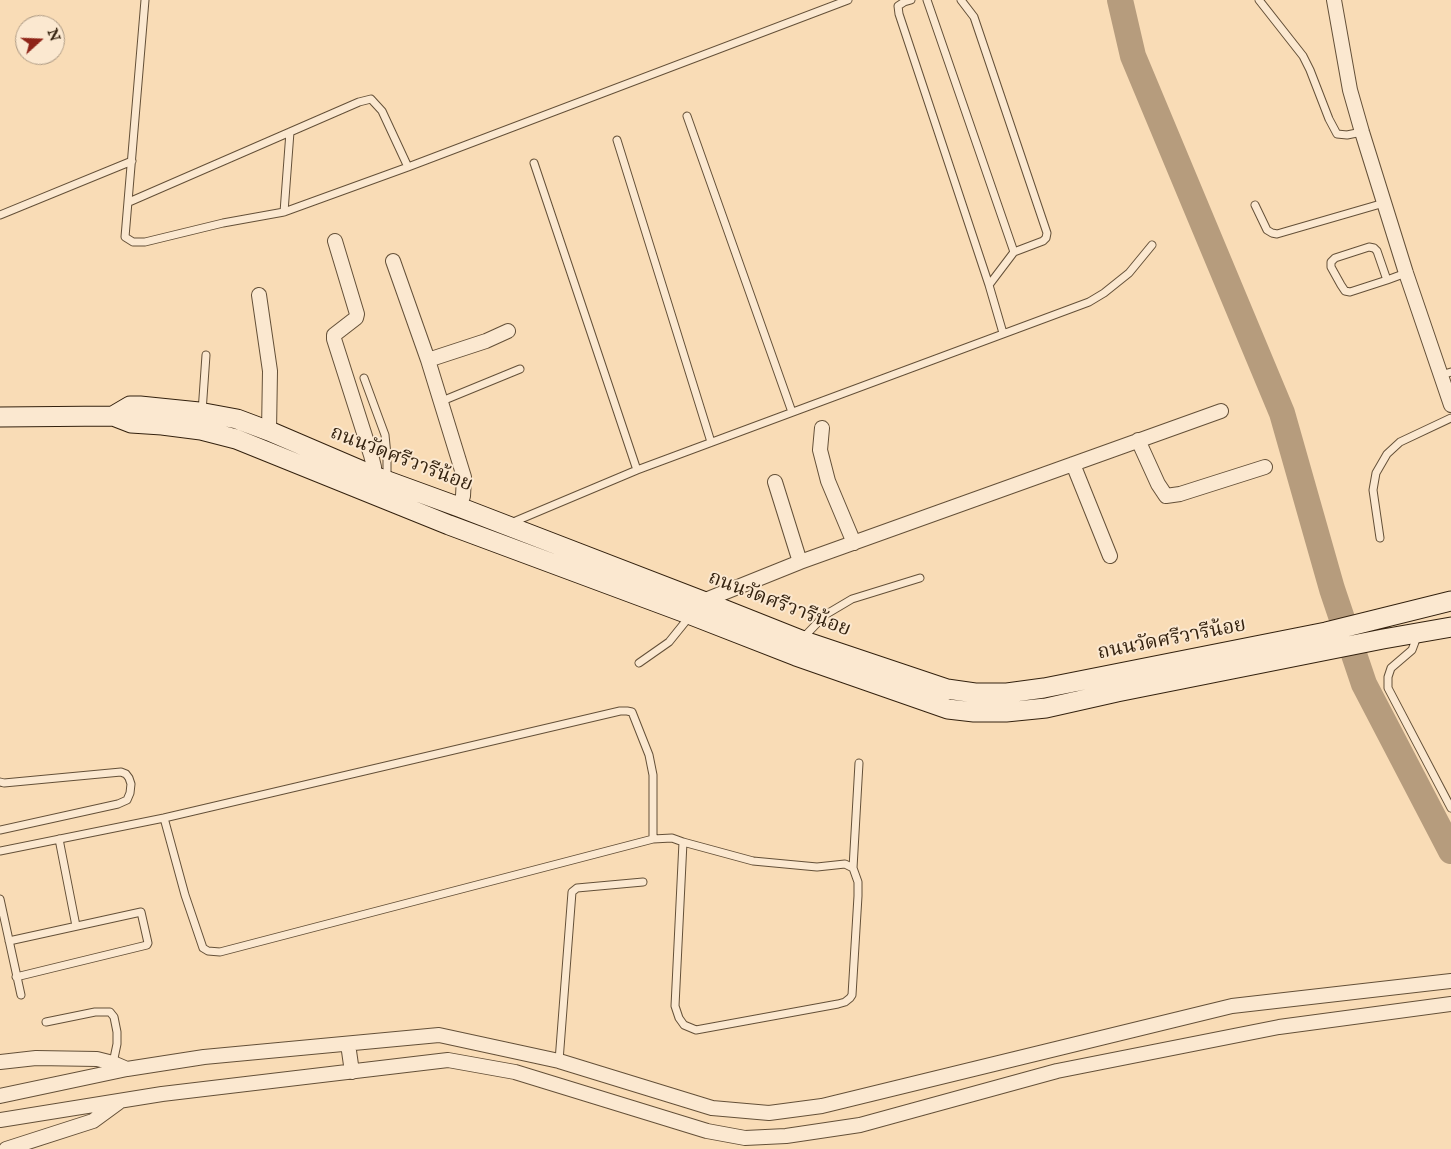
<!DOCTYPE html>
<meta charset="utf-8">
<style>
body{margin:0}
#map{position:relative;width:1451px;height:1149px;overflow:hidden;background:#f9dcb6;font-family:"IM FELL English",serif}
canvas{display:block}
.north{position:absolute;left:15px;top:15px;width:50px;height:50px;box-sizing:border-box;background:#fbe8d0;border:1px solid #ab9882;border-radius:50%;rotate:70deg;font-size:14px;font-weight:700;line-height:20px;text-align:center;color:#33210e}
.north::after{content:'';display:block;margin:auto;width:18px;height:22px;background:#8f2418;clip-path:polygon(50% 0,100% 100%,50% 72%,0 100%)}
</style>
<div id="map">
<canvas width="1451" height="1149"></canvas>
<div class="north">N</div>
</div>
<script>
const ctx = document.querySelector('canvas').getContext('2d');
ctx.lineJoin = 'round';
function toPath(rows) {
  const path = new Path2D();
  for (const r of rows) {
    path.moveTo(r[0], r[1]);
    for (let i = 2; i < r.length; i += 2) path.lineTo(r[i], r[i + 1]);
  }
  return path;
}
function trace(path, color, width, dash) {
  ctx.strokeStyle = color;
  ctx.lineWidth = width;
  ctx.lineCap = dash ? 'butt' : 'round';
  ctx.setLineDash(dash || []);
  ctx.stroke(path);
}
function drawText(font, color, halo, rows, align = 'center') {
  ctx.font = font + ' "IM FELL English","Noto Serif Thai",serif';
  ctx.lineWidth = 4;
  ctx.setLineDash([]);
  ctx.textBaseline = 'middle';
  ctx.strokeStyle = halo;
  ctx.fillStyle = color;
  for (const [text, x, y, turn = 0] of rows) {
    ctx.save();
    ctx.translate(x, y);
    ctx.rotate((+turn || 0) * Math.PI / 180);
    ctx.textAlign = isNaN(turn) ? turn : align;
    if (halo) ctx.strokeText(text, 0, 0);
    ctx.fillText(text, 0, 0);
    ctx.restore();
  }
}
const river = toPath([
 [1120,0,1133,56,1282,413,1332,589,1364,684,1451,851]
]);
const lane = toPath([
 [145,0,125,237,133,242,145,242,223,223,284,212,408,167,848,0],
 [911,0,904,2,898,6,899,14,989,285,1014,252,1043,241,1046,238,1047,233,974,17,961,0],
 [927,0,1014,252],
 [1259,0,1303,56,1310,70,1329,119,1337,134,1347,135,1362,132],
 [687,116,792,412],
 [617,140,711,442],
 [534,163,637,470],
 [129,202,359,102,371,99,382,111,408,167],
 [1255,205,1267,230,1272,233,1277,234,1384,203],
 [284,212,290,132],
 [0,215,132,161],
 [1387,280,1377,251,1374,248,1369,247,1335,258,1331,262,1331,267,1341,285,1345,291,1350,292,1387,280,1406,273],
 [989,285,1003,333],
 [1441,375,1451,372],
 [364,378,385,435,387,455,387,479],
 [442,401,520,369],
 [202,412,206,355],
 [511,523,637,470,1089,302,1104,293,1129,273,1152,245],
 [1380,538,1373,490,1376,473,1387,454,1400,442,1451,418],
 [1416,635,1415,642,1412,650,1391,668,1388,677,1388,688,1451,808],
 [803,638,825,615,852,599,920,578],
 [639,663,669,642,690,616],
 [0,782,4,783,121,772,126,774,129,778,131,784,130,793,127,800,118,804,0,830],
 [164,818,185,895,203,948,208,951,220,952,653,839,672,838,683,842],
 [59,839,76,926],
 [0,851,164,818,620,711,627,711,632,712,649,755,653,775,653,839],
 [853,868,845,864,817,867,753,861,683,842,675,1006,679,1018,684,1025,696,1030,838,1004,845,1002,850,998,852,995,858,896,858,882,853,868,859,763],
 [0,899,21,995],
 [9,941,141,912,148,943,147,945,16,977],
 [46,1022,95,1012,110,1012,114,1017,117,1032,117,1044,113,1063],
 [559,1061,572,892,577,888,643,882]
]);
const street = toPath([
 [1334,0,1350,90,1362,132,1406,273,1451,405],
 [335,241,357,314,356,318,334,335,334,339,371,455,374,467,374,476],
 [393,261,428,360,464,477,463,496,459,507],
 [259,295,270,371,269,431],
 [428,360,486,341,508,331],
 [822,428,820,450,828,481,854,543],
 [1138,440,1158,484,1166,496,1180,494,1265,467],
 [1073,464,1110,556],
 [775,482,800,562],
 [703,601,800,562,1221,411],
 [348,1044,352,1072],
 [0,1062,36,1058,97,1059,113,1063,127,1069],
 [0,1096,127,1069,204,1057,439,1035,559,1061,712,1108,769,1113,822,1106,1232,1006,1451,981],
 [0,1120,162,1094,448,1060,515,1072,707,1131,745,1138,786,1136,860,1125,1057,1071,1279,1027,1451,1004],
 [6,1149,93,1121,119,1102]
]);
const secondary = toPath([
 [113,416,130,406,140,406,199,412,237,419,269,431,374,476,459,507,703,601,801,640,947,689,975,693,1007,693,1044,688,1326,632,1451,601],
 [0,417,113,416,131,423,162,425,201,430,236,439,449,525,691,615,796,656,948,709,974,712,1006,712,1046,708,1117,692,1383,639,1451,627]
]);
const streetNames = [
 ["ถนนวัดศรีวารีน้อย",401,460,21],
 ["ถนนวัดศรีวารีน้อย",779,605,21],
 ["ถนนวัดศรีวารีน้อย",1172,640,-11]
];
trace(river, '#b69c7d', 26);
trace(lane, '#645038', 9);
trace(street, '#645038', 16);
trace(secondary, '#33210e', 21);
trace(lane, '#fbe8d0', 7);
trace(street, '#fbe8d0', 14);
trace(secondary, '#fbe8d0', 19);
drawText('20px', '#33210e', '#fbe8d0', streetNames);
</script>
